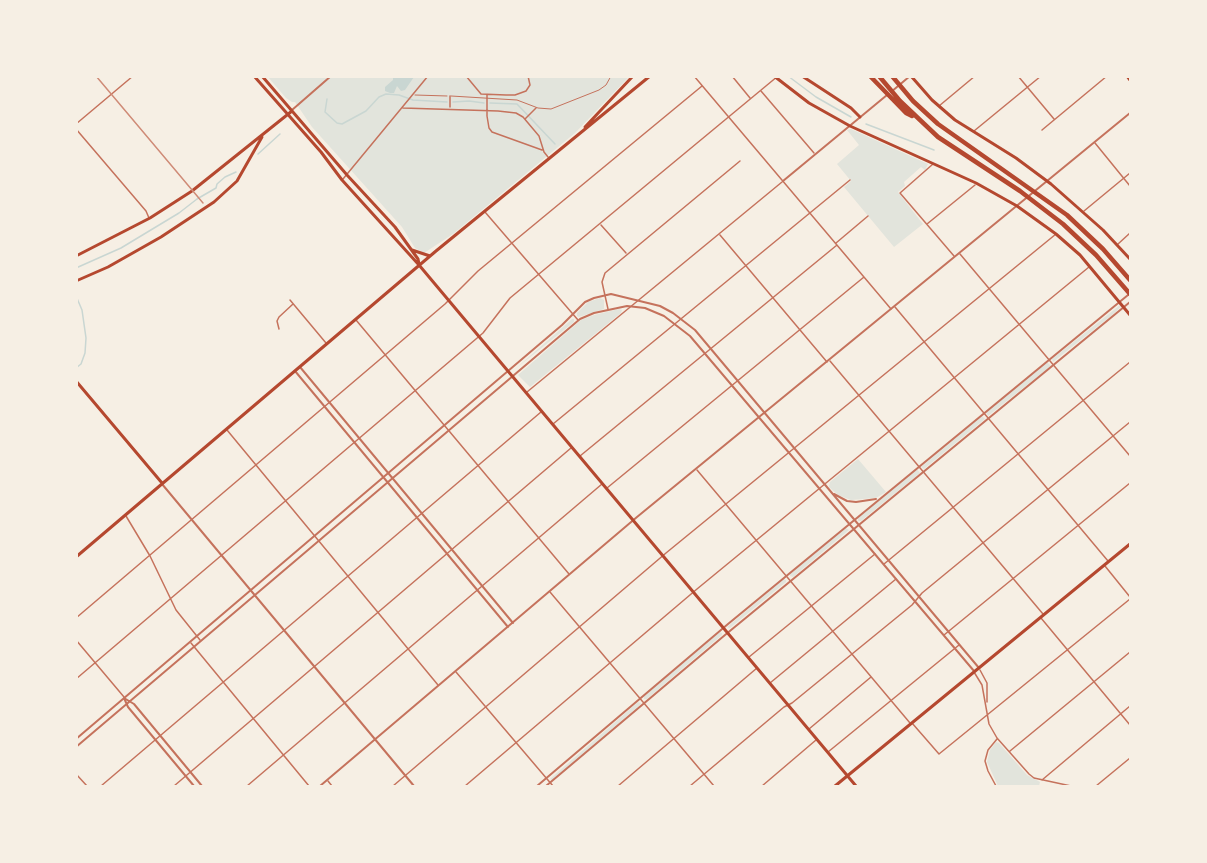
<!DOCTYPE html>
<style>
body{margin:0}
#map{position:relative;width:1207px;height:863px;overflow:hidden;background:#f6efe4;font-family:"Sofia Sans Condensed",sans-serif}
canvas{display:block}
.frame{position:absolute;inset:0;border:78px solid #f6efe4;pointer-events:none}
</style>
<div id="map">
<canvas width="1207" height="863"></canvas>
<div class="frame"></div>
</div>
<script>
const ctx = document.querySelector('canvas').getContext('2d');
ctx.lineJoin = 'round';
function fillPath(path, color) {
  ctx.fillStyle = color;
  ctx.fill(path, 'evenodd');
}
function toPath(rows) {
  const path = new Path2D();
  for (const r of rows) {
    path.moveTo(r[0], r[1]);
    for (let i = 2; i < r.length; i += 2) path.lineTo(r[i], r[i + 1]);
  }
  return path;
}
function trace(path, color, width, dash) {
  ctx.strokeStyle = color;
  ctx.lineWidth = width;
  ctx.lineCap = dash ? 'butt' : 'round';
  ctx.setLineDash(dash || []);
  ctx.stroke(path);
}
const green = toPath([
 [268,77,629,77,575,133,453,234,424,253,415,248,402,227,312,127,295,102,292,102,286,98],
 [851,129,928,164,925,170,921,167,904,182,905,186,898,192,923,224,894,247,844,187,851,181,837,164,859,145,847,130],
 [600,298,604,300,604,309,579,317,577,316,577,313,588,302],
 [1120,305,1121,307,1111,316,1053,362,1052,359],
 [619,309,622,310,621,313,530,387,518,375,581,320,594,315],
 [572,319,574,319,574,322,514,370],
 [1047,362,1051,366,988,416,986,412],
 [982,416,985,419,924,469,921,467],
 [858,459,886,492,876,498,851,500,838,495,829,487,830,482],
 [917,469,920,473,861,521,858,521,858,518],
 [846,528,849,530,793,577,790,576,790,574],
 [784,579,786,580,786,582,730,628,727,627],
 [720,632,722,633,722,635,647,699,644,699,644,696],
 [638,702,641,703,640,705,552,780,550,779],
 [996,742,999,743,1027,775,1040,782,1039,786,998,786,987,762,990,750]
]);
const water = toPath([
 [393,77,414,77,405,90,401,91,397,86,394,93,390,93,385,91,385,87,393,80]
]);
const stream = toPath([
 [788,76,816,97,851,117],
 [327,99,325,112,337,123,342,124,366,111,379,97,386,94,399,95,413,100,447,102],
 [453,102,469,101,484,103],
 [490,103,517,104,555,144],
 [866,124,934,150],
 [258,154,280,134],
 [76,268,121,248,179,213,197,199,216,188,217,184,225,177,236,172],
 [76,296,82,310,86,338,85,353,81,364,76,368]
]);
const service = toPath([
 [415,95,447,96],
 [451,96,517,100,538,108,551,109,599,90,606,85,611,76]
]);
const minor = toPath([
 [466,76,481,94,506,95,515,95,526,91,530,85,528,76],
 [694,76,891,309],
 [732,76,750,98],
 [1018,76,1054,119],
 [761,91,814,153],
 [487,95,487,116,489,128,492,132,542,150],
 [939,106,975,76],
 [450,107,450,96],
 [403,108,498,111,516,113,523,117,539,136,544,152,548,157],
 [525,119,536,108],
 [76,124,133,76],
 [76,129,146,211,149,218],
 [1042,130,1107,76],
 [974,131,1041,76],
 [1095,143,1130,186],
 [933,164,900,193,954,256],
 [343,179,428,76],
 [1084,211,1130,173],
 [485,212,578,320],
 [927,224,975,185],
 [601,225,626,253],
 [720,235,827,362],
 [836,243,868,216],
 [1118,244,1130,233],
 [960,254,1130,456],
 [290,300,326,343],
 [895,307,1108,561],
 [608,309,602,282,605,273,740,161],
 [356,320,569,574],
 [279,329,277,321,279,317,293,304],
 [830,361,1043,614],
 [527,392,782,182],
 [553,424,850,180],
 [227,430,438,685],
 [580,456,837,245],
 [697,470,910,723],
 [607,488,864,277],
 [126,516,150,556,176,610,200,640],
 [884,564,1130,362],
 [1105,566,1130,597],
 [550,592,714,786],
 [76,618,445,304,478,271,702,86],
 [1041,618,1130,725],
 [944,635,1130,483],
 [76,640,124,697],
 [191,643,309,786],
 [749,657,875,554],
 [980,670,987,683,987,702],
 [456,672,553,786],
 [974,672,982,685,989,724,997,738,1029,774,1034,778,1071,786],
 [76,679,483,333,510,298,778,76],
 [770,683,896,579],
 [912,723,939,754,1130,599],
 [809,729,871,677],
 [1010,751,1130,652],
 [828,752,959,645],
 [76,774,87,786],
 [1042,780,1130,706],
 [328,781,332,786],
 [101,786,541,412],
 [174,786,571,448],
 [247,786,602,484],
 [393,786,666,553,1056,234],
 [465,786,697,589,1089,267],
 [618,786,757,668],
 [690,786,784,707,792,703,912,605,922,593,1130,422],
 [762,786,816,740],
 [996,786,988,771,985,761,988,750,997,739],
 [1096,786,1130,758]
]);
const tertiary = toPath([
 [891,92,910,76],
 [292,110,331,76],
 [783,181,887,95],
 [300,367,513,623],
 [295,371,508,627],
 [162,484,414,786],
 [834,494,847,501,856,502,876,499],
 [124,698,134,704,202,786],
 [124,698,128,707,194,786],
 [76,739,562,325,585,302,594,298,611,294,660,306,673,313,695,330,979,668],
 [76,747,580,319,594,313,627,306,645,308,664,316,690,336,974,671],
 [320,786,637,517,1130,113],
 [537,786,728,624,1128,295],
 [546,786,725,635,1130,302]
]);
const secondary = toPath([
 [254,76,321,152,342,180,419,265,856,786],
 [262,76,347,175,395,227,418,259,419,264],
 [774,76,809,103,850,126,976,183,1017,206,1056,234,1080,255,1130,315],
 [802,76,851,108,860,117],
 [911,76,932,100,955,120,1016,158,1051,184,1103,230,1130,259],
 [1127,76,1130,80],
 [585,127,633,76],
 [412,250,430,256],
 [76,256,150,218,192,191,292,111],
 [76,281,108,267,161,237,214,202,237,181,262,137],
 [76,381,162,483],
 [76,557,436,251,650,76],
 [835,786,1130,544]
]);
const motorway = toPath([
 [870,76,906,113,912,116],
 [879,76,900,101,938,137,1020,191,1063,224,1096,255,1130,294],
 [892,76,913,101,938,124,1067,215,1103,249,1130,280]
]);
const rail = toPath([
 [96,76,203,203]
]);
fillPath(green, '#e2e4dc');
fillPath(water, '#c9d6d2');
trace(stream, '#c9d6d2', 1.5);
trace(service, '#c5725c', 1);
trace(minor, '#c5725c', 1.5);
trace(tertiary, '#c5725c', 2);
trace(secondary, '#b5482f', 3);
trace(motorway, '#b5482f', 4.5);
trace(rail, '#cf8b77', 1.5);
</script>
